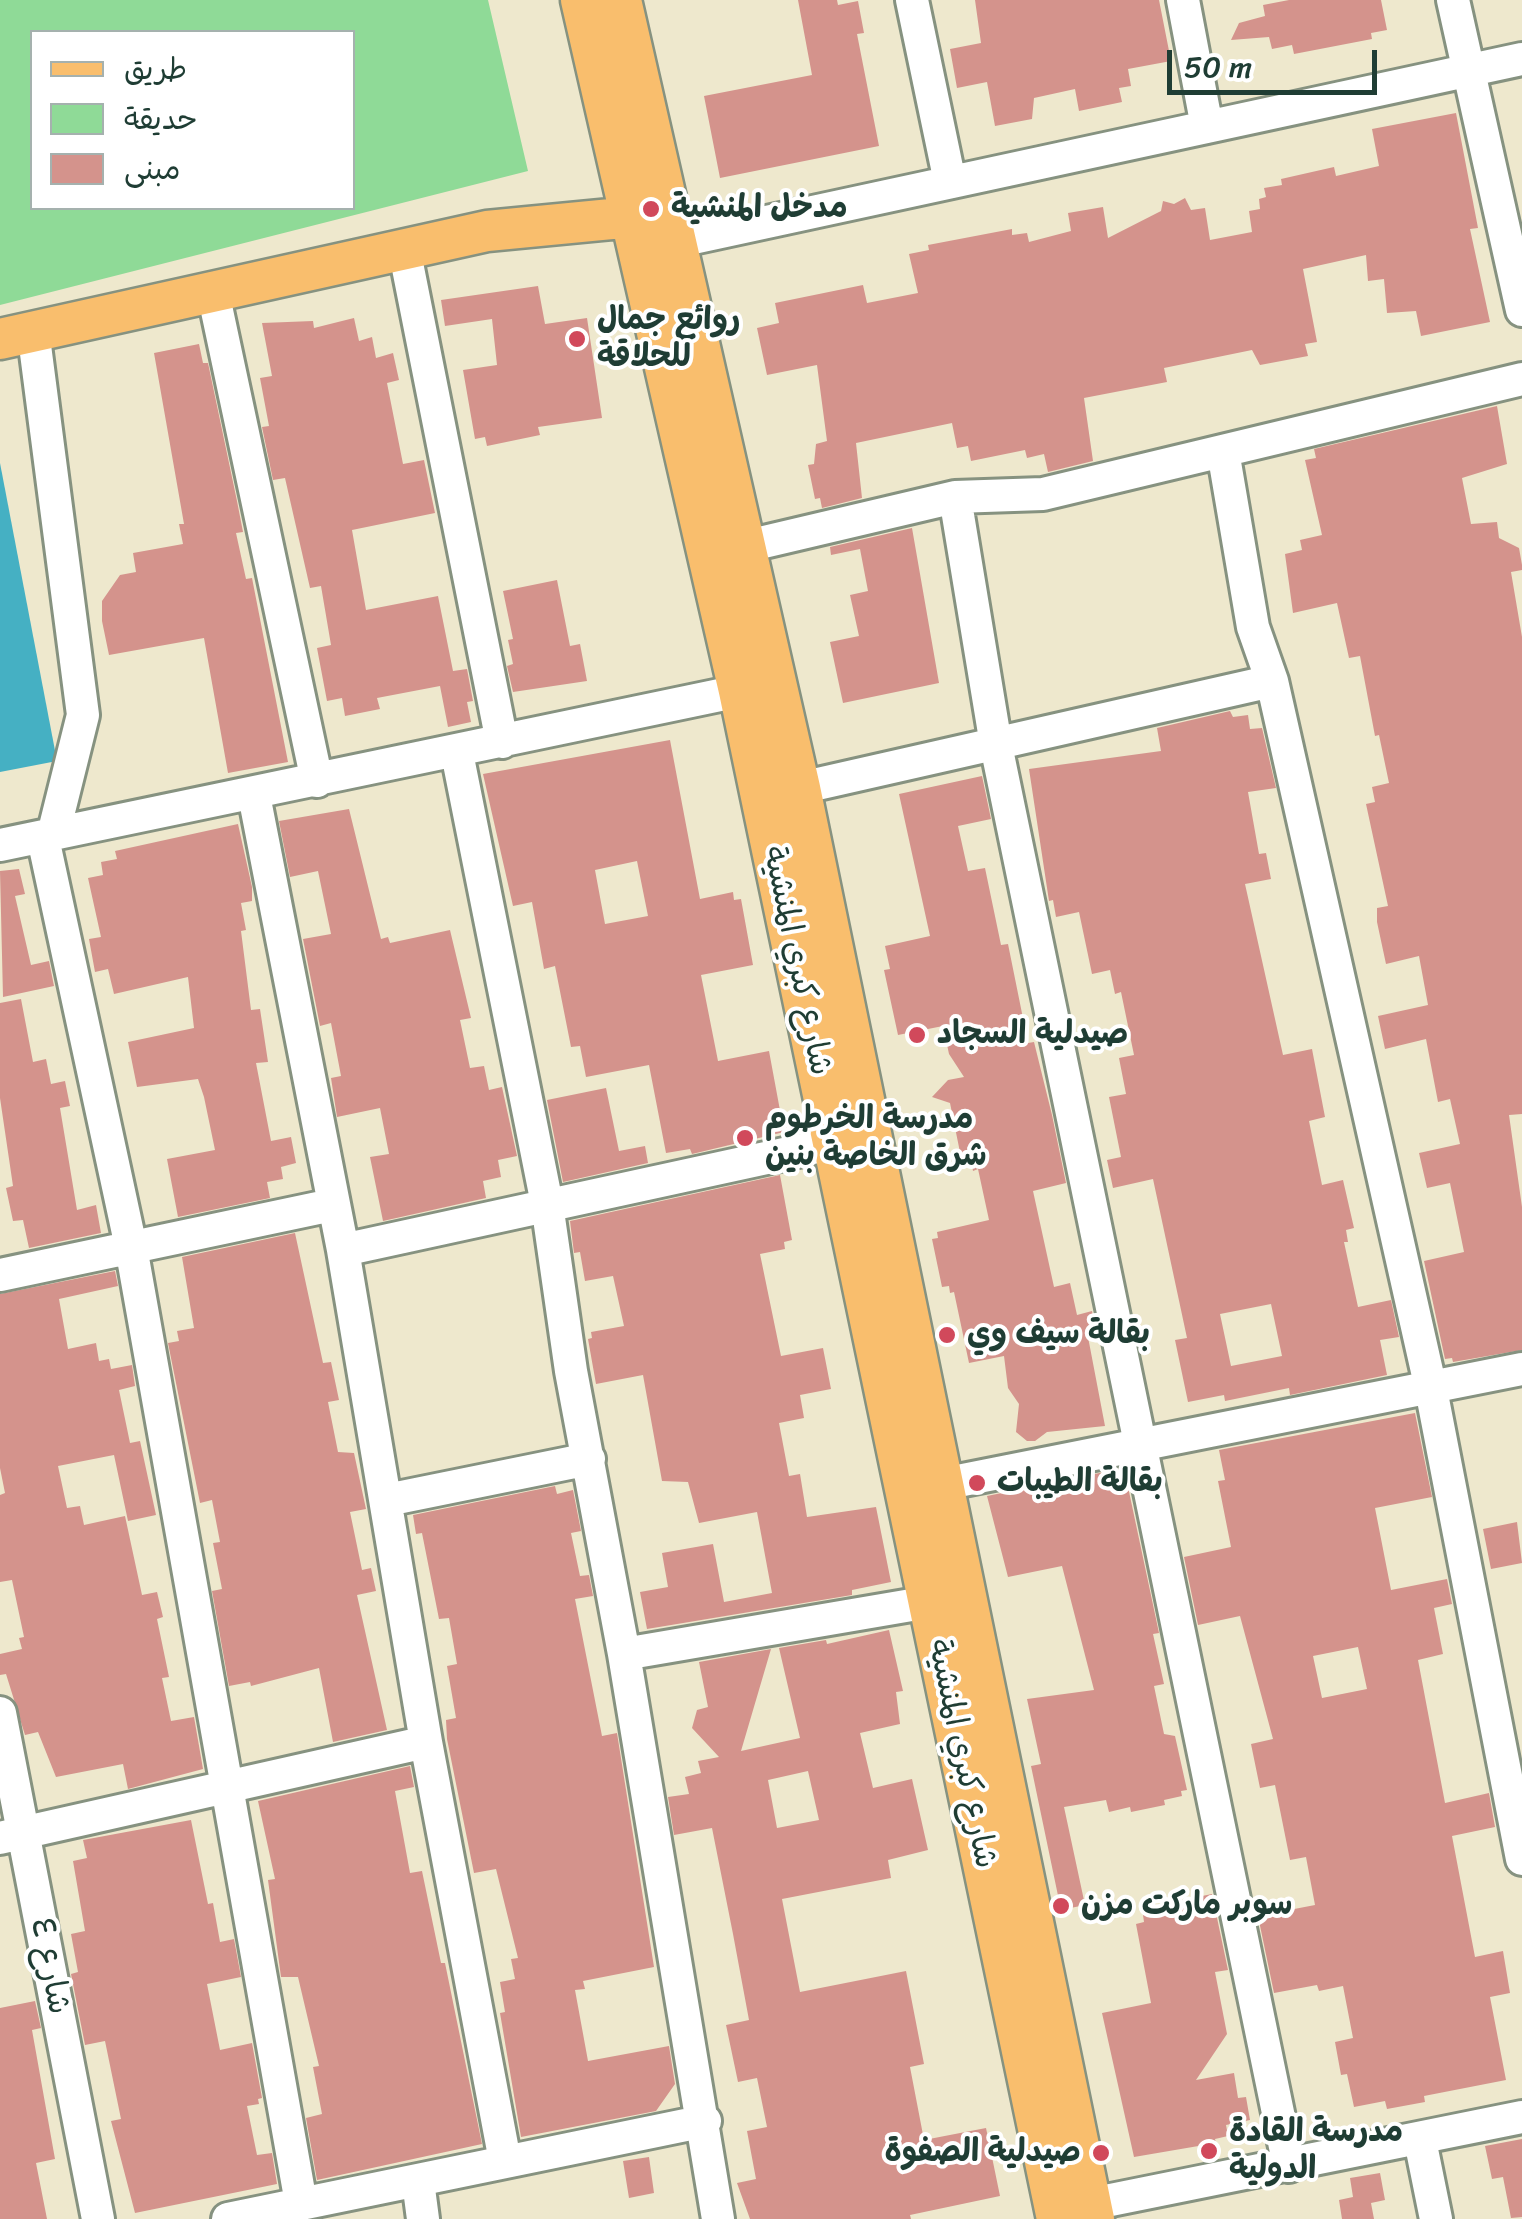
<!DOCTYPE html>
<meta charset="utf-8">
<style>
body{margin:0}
#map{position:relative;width:1522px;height:2219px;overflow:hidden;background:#eee8cd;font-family:Sriracha,"Playpen Sans Arabic",sans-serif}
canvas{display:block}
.legend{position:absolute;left:30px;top:30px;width:325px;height:180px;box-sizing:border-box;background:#fff;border:2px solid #a5b1ae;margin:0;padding:12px 18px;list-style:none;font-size:30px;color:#1f3d34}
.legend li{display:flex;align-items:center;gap:20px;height:50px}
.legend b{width:50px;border:2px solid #a5b1ae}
.scale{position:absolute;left:1167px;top:50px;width:210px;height:45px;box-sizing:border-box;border:5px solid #1f3d34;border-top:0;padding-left:12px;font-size:30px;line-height:35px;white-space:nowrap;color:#1f3d34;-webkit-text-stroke:8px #fff;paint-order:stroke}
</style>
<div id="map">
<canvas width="1522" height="2219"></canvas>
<ul class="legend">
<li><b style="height:12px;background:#f9be6d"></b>طريق</li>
<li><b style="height:28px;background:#8fda97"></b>حديقة</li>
<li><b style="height:28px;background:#d4938c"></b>مبنى</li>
</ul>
<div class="scale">50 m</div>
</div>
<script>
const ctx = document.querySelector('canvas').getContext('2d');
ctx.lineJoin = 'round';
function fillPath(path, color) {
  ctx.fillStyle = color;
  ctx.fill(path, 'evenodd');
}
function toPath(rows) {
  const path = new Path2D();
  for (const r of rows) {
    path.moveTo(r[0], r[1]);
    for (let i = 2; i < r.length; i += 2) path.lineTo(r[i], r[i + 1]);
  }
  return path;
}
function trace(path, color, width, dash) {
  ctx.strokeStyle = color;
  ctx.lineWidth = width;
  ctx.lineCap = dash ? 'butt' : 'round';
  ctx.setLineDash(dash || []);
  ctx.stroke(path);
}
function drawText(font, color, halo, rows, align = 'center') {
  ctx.font = font + ' Sriracha,"Playpen Sans Arabic",sans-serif';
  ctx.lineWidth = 8;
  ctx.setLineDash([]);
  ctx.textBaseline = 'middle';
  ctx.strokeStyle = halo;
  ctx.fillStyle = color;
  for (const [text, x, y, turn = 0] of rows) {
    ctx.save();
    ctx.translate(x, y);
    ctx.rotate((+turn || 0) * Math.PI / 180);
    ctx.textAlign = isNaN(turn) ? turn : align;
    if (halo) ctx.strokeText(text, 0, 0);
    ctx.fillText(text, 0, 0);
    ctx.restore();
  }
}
const green = toPath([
 [0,0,488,0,528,171,0,305],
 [32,32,352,32,352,208,32,208]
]);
const water = toPath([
 [0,463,57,761,0,772]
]);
const building = toPath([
 [798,0,837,0,838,5,858,1,864,33,857,34,879,146,720,178,704,96,812,75],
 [975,0,1159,0,1171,61,1128,69,1131,86,1119,88,1122,102,1079,111,1075,89,1034,98,1032,119,995,126,987,82,957,88,950,49,981,43],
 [1289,0,1381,0,1387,30,1371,33,1372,39,1294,54,1292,45,1272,49,1269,37,1231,40,1239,23,1265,16,1263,5],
 [1456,113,1478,228,1470,229,1490,322,1421,336,1416,311,1387,313,1384,279,1368,281,1366,255,1303,269,1317,342,1305,344,1308,356,1260,365,1252,350,1164,368,1167,382,1084,398,1093,461,1048,472,1044,454,1027,458,1025,450,971,461,968,446,957,448,952,423,856,443,862,498,822,508,820,498,815,499,808,465,814,464,816,444,827,441,817,365,767,375,757,328,779,323,775,303,863,285,867,303,918,293,909,254,929,250,928,245,1012,229,1012,235,1027,233,1029,242,1071,231,1068,213,1103,207,1108,238,1161,211,1163,201,1174,204,1185,198,1191,210,1205,208,1210,240,1252,232,1249,211,1260,209,1259,199,1266,197,1264,188,1282,185,1281,179,1334,167,1336,176,1379,166,1372,129],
 [538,286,545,324,587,318,602,418,538,427,540,435,487,446,485,437,475,439,463,370,497,365,492,319,445,326,441,300],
 [354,318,359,341,372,337,376,358,393,353,399,380,387,383,403,464,424,460,435,513,352,530,366,610,438,596,453,671,467,669,473,701,467,702,471,722,448,727,440,686,377,698,380,709,345,716,342,698,327,701,317,648,331,645,321,586,310,588,285,478,273,480,262,427,269,426,260,378,272,376,262,323,313,321,314,328],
 [199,344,203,363,208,363,237,501,243,532,236,533,246,579,252,578,288,762,228,773,204,638,109,655,102,621,102,601,120,575,136,572,133,553,183,544,179,524,184,524,154,353],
 [1497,406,1507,464,1462,478,1471,524,1497,522,1499,538,1519,548,1522,565,1522,570,1511,572,1522,637,1522,1114,1509,1115,1522,1207,1522,1350,1453,1362,1452,1358,1445,1359,1424,1261,1464,1252,1450,1183,1427,1188,1419,1153,1460,1144,1450,1099,1438,1102,1426,1039,1385,1049,1378,1016,1428,1005,1419,956,1386,964,1377,922,1377,908,1388,906,1366,804,1375,802,1372,787,1389,783,1379,735,1375,736,1360,656,1349,658,1337,603,1293,613,1285,554,1302,550,1300,540,1322,535,1305,460,1316,458,1314,449],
 [912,528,939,683,843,703,830,642,859,636,850,595,868,591,860,549,831,555,830,547],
 [557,580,570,646,580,644,587,681,513,692,507,666,513,664,508,640,513,639,503,591],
 [1230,711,1233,717,1248,715,1250,729,1262,728,1276,788,1248,792,1259,854,1266,853,1271,879,1245,884,1283,1055,1312,1049,1325,1117,1309,1121,1322,1185,1343,1180,1354,1228,1346,1230,1348,1242,1344,1242,1358,1307,1391,1300,1399,1337,1380,1340,1387,1375,1290,1395,1289,1388,1225,1401,1224,1395,1188,1402,1175,1340,1187,1338,1153,1179,1113,1188,1107,1160,1121,1157,1109,1097,1126,1094,1119,1058,1134,1055,1121,992,1115,994,1110,970,1092,974,1079,912,1056,917,1053,900,1049,901,1029,769,1161,751,1157,728],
 [1271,1304,1282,1356,1231,1366,1220,1314],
 [670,740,700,899,733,892,734,900,741,899,753,965,701,975,718,1061,769,1051,784,1132,692,1154,690,1149,666,1153,649,1065,586,1077,580,1046,571,1047,555,966,544,969,532,902,513,906,483,774],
 [637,861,648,916,605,924,595,870],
 [982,776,991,819,958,826,968,871,985,868,1001,945,1008,944,1028,1043,1034,1042,1052,1115,1066,1183,1033,1191,1054,1287,1070,1283,1077,1315,1092,1311,1097,1335,1088,1337,1105,1426,1047,1432,1035,1441,1027,1441,1016,1432,1019,1404,1008,1388,1004,1356,969,1363,954,1292,950,1293,949,1286,942,1287,932,1239,938,1238,937,1232,989,1220,978,1169,973,1171,971,1159,962,1162,950,1103,932,1097,948,1080,964,1077,949,1054,943,1026,898,1035,884,970,890,969,885,946,930,936,899,794],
 [349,809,381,939,388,937,390,943,450,930,471,1018,460,1020,470,1068,484,1066,489,1090,502,1087,517,1156,498,1160,501,1177,483,1181,486,1198,383,1221,370,1157,389,1154,380,1108,337,1117,331,1078,341,1076,331,1023,320,1026,303,939,331,934,318,871,290,877,279,821],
 [238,824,252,887,252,901,241,903,246,930,241,931,251,1010,260,1009,268,1062,256,1063,271,1141,291,1137,296,1163,281,1167,283,1179,267,1182,270,1198,178,1217,167,1159,215,1150,204,1097,198,1079,137,1087,128,1042,194,1028,188,977,114,994,108,969,95,972,89,939,101,937,88,878,103,875,101,862,117,859,115,851],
 [19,869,25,894,15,896,31,965,49,961,54,986,3,997,0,871],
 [21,999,33,1062,46,1059,51,1084,65,1081,70,1106,60,1108,77,1210,96,1205,101,1233,29,1248,23,1220,13,1221,6,1188,13,1186,0,1098,0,1003],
 [606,1088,619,1151,645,1146,648,1163,563,1182,547,1100],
 [780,1175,792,1240,784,1242,785,1249,760,1254,781,1356,823,1348,831,1389,800,1395,804,1418,779,1423,789,1476,800,1474,807,1517,876,1507,891,1582,852,1590,852,1595,647,1629,640,1592,668,1587,662,1553,713,1544,724,1602,772,1593,757,1512,699,1523,688,1482,662,1481,643,1375,596,1384,588,1339,592,1338,591,1332,624,1326,613,1276,585,1281,580,1252,574,1253,570,1221],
 [295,1233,323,1363,331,1362,339,1400,328,1402,338,1452,354,1453,366,1509,350,1512,362,1570,371,1568,376,1591,357,1595,387,1730,333,1742,319,1668,251,1686,250,1682,229,1686,212,1591,222,1589,213,1543,220,1542,212,1500,200,1503,168,1343,179,1341,177,1331,194,1328,182,1257],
 [115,1271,118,1286,59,1299,68,1349,96,1343,99,1361,109,1359,111,1369,132,1365,135,1386,119,1390,130,1443,140,1441,156,1515,128,1521,114,1455,58,1466,67,1508,80,1506,84,1525,125,1516,142,1595,157,1592,163,1617,157,1619,169,1677,162,1678,171,1721,194,1717,203,1769,128,1789,123,1764,56,1777,38,1732,25,1735,6,1674,0,1675,0,1654,22,1649,19,1638,24,1637,12,1580,0,1582,0,1495,5,1493,0,1468,0,1294],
 [1415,1413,1432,1497,1375,1508,1391,1590,1447,1579,1452,1604,1434,1608,1443,1654,1418,1660,1445,1803,1489,1793,1495,1827,1452,1836,1475,1957,1503,1951,1510,1993,1490,1997,1506,2080,1424,2096,1425,2102,1387,2109,1385,2101,1354,2107,1347,2074,1341,2075,1335,2042,1353,2038,1343,1986,1319,1991,1317,1985,1274,1993,1258,1916,1315,1905,1306,1857,1290,1860,1275,1785,1260,1788,1251,1744,1273,1739,1240,1616,1198,1625,1184,1557,1231,1547,1218,1481,1225,1480,1219,1450],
 [1358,1647,1367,1689,1322,1698,1313,1656],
 [1124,1468,1159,1633,1153,1634,1164,1684,1154,1686,1164,1734,1175,1736,1187,1790,1181,1791,1182,1796,1164,1800,1165,1805,1131,1812,1130,1807,1109,1812,1106,1800,1064,1807,1085,1905,1061,1910,1031,1766,1041,1764,1027,1699,1094,1690,1062,1566,1008,1577,987,1496],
 [555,1486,557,1494,573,1490,581,1531,571,1533,580,1576,589,1575,593,1596,575,1599,602,1736,617,1733,654,1967,583,1981,585,1989,575,1990,588,2061,669,2046,675,2084,656,2111,521,2137,500,2013,505,2012,500,1982,515,1979,511,1959,518,1958,496,1869,474,1873,447,1739,446,1720,456,1718,447,1666,457,1664,449,1618,439,1619,422,1533,416,1534,413,1515],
 [1517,1522,1522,1563,1491,1569,1483,1529],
 [889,1630,903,1691,896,1692,900,1724,860,1733,873,1788,912,1779,928,1850,888,1860,891,1878,782,1899,800,1992,906,1971,924,2064,910,2067,924,2140,986,2128,1000,2196,910,2215,911,2219,750,2219,737,2183,756,2179,747,2131,767,2127,757,2078,738,2082,726,2025,749,2020,733,1934,712,1828,674,1835,668,1797,689,1794,685,1777,701,1773,698,1761,719,1757,692,1728,697,1710,708,1707,699,1662,771,1649,741,1751,800,1738,779,1648,826,1640,827,1644],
 [808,1771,819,1820,777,1828,768,1780],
 [410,1766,414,1787,395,1791,410,1873,422,1871,441,1963,445,1963,482,2144,317,2180,306,2118,322,2114,313,2067,319,2066,298,1977,281,1977,268,1880,275,1879,258,1801],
 [191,1820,208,1904,213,1903,220,1942,234,1939,241,1977,207,1984,220,2050,252,2043,262,2098,258,2099,259,2104,247,2106,257,2155,272,2153,277,2184,135,2213,111,2121,121,2119,105,2041,85,2045,71,1974,78,1972,71,1934,85,1931,73,1861,87,1858,83,1840],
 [1212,1894,1228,1970,1215,1972,1227,2034,1196,2080,1234,2073,1238,2098,1246,2097,1250,2120,1226,2125,1228,2136,1215,2139,1216,2143,1134,2157,1102,2013,1151,2003,1136,1924,1144,1922,1142,1908],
 [35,2001,41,2028,32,2030,55,2159,36,2163,47,2219,0,2219,0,2008],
 [1522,2139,1522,2217,1511,2218,1503,2177,1492,2179,1485,2146],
 [649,2157,654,2193,629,2198,623,2161],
 [1380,2173,1385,2200,1371,2203,1374,2219,1342,2219,1339,2200,1353,2197,1350,2178]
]);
const minor = toPath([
 [912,0,950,182],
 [1183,0,1207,127],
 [1453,0,1522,310],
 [651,247,1522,59],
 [404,248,502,742],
 [213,292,317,781],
 [33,330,83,715,53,835],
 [1223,451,1253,627,1272,681,1431,1389,1522,1859],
 [955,497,996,745,1289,2166],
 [747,546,955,497,1043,494,1522,379],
 [457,753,547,1204,571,1371,624,1654,718,2219],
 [800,788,1272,681],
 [254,795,343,1250,426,1742,505,2161],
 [43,838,131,1247,301,2203],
 [0,845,739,691],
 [343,1250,835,1143],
 [0,1275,332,1205],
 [943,1484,1522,1369],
 [387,1500,589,1459],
 [624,1654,929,1602],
 [0,1713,98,2219],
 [0,1838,426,1742],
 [1420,2140,1436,2219],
 [418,2181,423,2219],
 [1091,2204,1522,2117],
 [228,2219,705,2121]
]);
const major = toPath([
 [581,0,739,691,1057,2219],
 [621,0,800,788,1094,2219],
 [0,339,487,231,653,215]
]);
const markers = [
 [651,209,10,"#d1495b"],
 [577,339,10,"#d1495b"],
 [917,1035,10,"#d1495b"],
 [745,1138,10,"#d1495b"],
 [947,1335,10,"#d1495b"],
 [977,1483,10,"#d1495b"],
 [1061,1906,10,"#d1495b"],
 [1209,2151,10,"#d1495b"],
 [1101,2153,10,"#d1495b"]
];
const poiNames = [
 ["مدخل المنشية",671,209],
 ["روائع جمال",597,321],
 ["للحلاقة",597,358],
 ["صيدلية السجاد",937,1035],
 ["مدرسة الخرطوم",765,1120],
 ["شرق الخاصة بنين",765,1157],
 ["بقالة سيف وي",967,1335],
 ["بقالة الطيبات",997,1483],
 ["سوبر ماركت مزن",1081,1906],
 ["مدرسة القادة",1229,2133],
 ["الدولية",1229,2170],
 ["صيدلية الصفوة",1081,2153,"right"]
];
const streetNames = [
 ["شارع كبري المنشية",796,961,78],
 ["شارع كبري المنشية",961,1754,78],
 ["شارع ٤",49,1966,79]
];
fillPath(green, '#8fda97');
fillPath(water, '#45b0c3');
fillPath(building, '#d4938c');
trace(minor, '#869280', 38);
trace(major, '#869280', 45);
trace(minor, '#fff', 32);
trace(major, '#f9be6d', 40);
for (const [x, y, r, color] of markers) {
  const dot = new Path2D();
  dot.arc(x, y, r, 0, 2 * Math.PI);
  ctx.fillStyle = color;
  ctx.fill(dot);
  trace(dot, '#fff', 4);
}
drawText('bold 32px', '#1f3d34', '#fff', poiNames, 'left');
drawText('32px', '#1f3d34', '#fff', streetNames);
</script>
